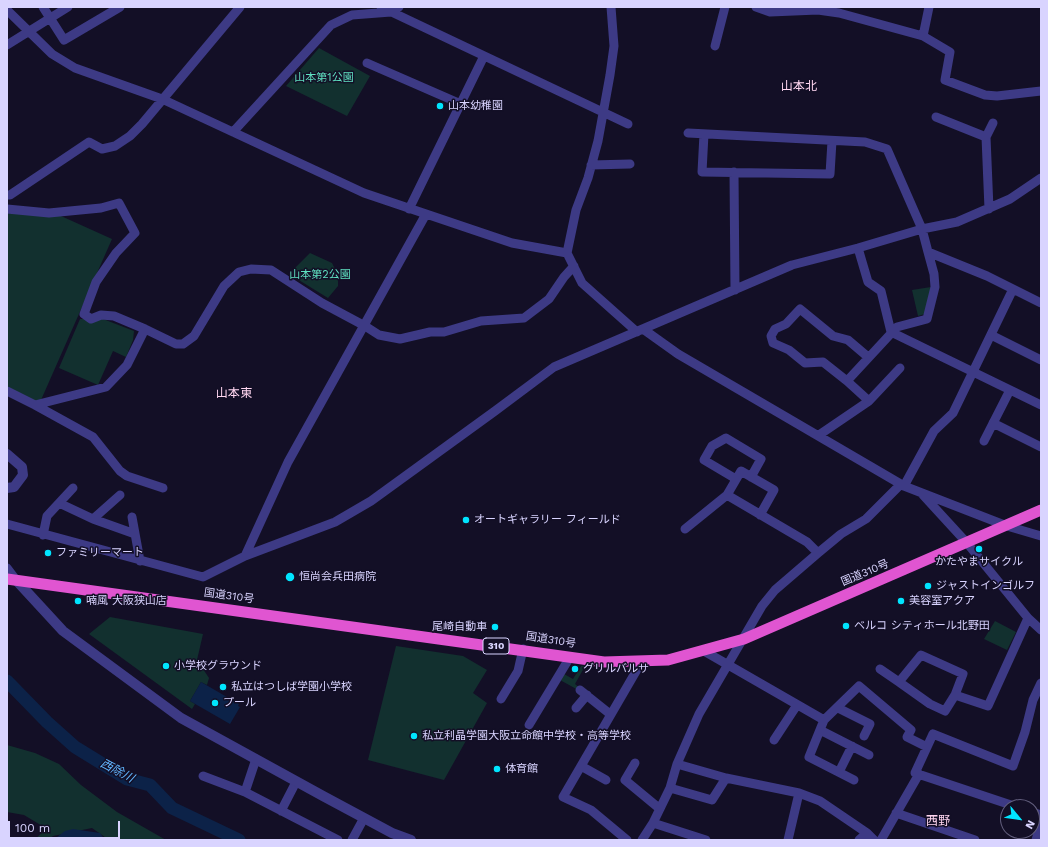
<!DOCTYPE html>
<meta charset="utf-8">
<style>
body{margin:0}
#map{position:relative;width:1048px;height:847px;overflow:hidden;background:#130f26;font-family:"Work Sans",sans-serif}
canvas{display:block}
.frame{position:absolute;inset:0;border:8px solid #d9d4ff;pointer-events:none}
.north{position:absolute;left:1000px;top:799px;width:40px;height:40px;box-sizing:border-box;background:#130f26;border:1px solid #625e7d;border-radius:50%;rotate:119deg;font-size:11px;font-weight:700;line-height:16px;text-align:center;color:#d9d4ff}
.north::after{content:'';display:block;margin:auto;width:14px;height:18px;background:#00e5ff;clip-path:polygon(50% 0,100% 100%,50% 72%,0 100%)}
.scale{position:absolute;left:8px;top:821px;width:112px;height:18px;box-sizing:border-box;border:2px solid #d9d4ff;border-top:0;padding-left:5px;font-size:12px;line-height:14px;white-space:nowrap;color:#d9d4ff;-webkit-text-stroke:3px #130f26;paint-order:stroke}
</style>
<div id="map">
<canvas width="1048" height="847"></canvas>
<div class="frame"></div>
<div class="north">N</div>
<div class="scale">100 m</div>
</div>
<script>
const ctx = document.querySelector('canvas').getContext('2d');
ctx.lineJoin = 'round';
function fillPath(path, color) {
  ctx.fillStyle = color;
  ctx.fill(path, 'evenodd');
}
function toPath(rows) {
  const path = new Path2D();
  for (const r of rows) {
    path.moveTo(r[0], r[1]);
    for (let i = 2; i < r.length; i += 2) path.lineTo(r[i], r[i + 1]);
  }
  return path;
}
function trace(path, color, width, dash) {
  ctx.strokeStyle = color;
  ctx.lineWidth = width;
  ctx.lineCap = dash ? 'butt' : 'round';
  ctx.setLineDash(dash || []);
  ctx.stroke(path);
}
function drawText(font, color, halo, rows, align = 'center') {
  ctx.font = font + ' "Work Sans","Noto Sans JP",sans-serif';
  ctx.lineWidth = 3;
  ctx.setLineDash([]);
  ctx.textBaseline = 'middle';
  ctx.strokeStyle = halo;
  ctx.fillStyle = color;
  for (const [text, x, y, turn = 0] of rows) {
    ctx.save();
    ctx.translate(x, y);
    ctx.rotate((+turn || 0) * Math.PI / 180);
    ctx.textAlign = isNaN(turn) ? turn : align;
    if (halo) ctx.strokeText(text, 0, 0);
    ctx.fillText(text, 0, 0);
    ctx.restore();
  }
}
const green = toPath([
 [319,48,370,76,347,116,286,86],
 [7,213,61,216,112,239,41,400,35,402,7,388],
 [310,253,332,263,338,275,338,286,328,298,289,274],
 [931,287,925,314,918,316,912,290],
 [80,319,103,319,134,331,133,340,126,357,113,351,98,385,59,368],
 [110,617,203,634,197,660,209,678,207,685,201,682,190,701,195,704,192,709,89,634],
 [995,621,1016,632,1007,650,984,639],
 [396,646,463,656,487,670,473,693,487,703,444,780,368,760],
 [581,666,585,666,575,684,581,689,580,691,560,680,564,674,573,679],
 [7,745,35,753,59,764,81,785,117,812,166,840,109,840,92,828,53,836,48,840,34,840,44,831,39,824,24,815,7,812]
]);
const water = toPath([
 [201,682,239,704,238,706,240,707,230,724,190,701],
 [73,829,100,833,105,840,53,840,65,831]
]);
const river = toPath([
 [7,681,47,722,75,747,127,779,150,785,172,808,239,840]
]);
const minor = toPath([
 [43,7,64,40,120,7],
 [381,7,628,124],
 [611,7,614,46,610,75,598,141,588,178,576,210,567,253,582,283,637,332],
 [756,7,770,12,818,10,839,13,923,36,950,52,945,80,985,95,997,96,1041,91],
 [7,10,52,54,75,68,162,99,364,193,512,243,567,253],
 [923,36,929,7],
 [7,45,68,7],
 [715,46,725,7],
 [367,63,461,104],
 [936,117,986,137],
 [233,132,331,25,352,15,391,12,399,7],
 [688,133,865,142,887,149,922,229,928,252,987,276,1041,303],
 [704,134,702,172,830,174,832,141],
 [591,165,630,164],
 [734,172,735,290],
 [7,195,10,195,89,142,102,149,115,146,130,136,142,124,240,7],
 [7,209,49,213,101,208,119,203,135,233,116,253,96,282,84,314,91,319,101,315,114,316,145,329],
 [409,209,484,56],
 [989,209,986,137,993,123],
 [858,248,868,282,881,291,891,332,1041,405],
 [643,329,678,354,904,486,1007,526,1041,536],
 [991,335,1041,360],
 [868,357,848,340,833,336,800,309,786,324,775,329,771,336,773,343,789,350,805,363,823,362,847,381,897,327,927,319,935,287,934,274,928,252],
 [7,391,35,405,106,387,127,365,145,329,176,344,183,344,194,336,224,286,239,272,251,269,271,270,322,303,365,326,379,335,400,339,430,332,444,332,481,321,524,318,549,299,564,277,574,266],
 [869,401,900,368],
 [35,405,93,437,120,471,127,476,163,488],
 [993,423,1041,447],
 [819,435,869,401,847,381],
 [984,441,1010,390],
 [736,479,704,460,712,446,726,438,761,459,751,477],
 [904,486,934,431,953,413,1013,289],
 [727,495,807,542,818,553],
 [923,495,967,543,1028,618,1041,630],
 [59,503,93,519,135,534],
 [132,517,140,561],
 [93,519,120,495],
 [7,524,203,577,245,556,335,522,371,501,495,411,554,367,792,265,858,248,922,229,957,222,1010,199,1041,178],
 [685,529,727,495,741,471,774,490,760,515],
 [43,535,47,516,73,488],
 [245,556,288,462,426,214],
 [7,568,16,580],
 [704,651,824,720],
 [880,669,899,682],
 [580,690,610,714],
 [955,695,963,674,921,655,899,682,930,704,945,711,955,695,988,706,1028,618],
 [501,699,518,671,523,649],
 [576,708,587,695],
 [838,708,870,724,864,736],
 [529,725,570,657],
 [820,730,869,755],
 [774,740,797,705],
 [256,759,245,792,338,840],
 [635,763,625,780,660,809],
 [677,764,726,778,799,793,820,801,867,833,874,840],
 [581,766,606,780],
 [839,772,852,746],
 [203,776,245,792],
 [854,780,809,757,824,720,859,686,911,730,907,737,927,747],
 [670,788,712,800,726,778],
 [1017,807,915,773,933,734,1013,766,1025,732,1033,700,1041,683],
 [281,811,296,782],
 [1032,812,1041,815],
 [896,813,975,840],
 [653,823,706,840],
 [352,840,364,818],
 [627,840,591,810,563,797,642,661],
 [642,840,653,823,670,788,677,764,699,714,762,606,775,590,818,553,841,534,866,519,901,484],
 [788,840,799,793],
 [859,840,867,833],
 [881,840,919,774],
 [1036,840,1041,823]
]);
const tertiary = toPath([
 [7,454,22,467,23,475,14,487,7,488],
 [16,580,63,631,181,718,323,796,392,833,411,840]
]);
const trunk = toPath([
 [7,579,604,662,668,660,744,639,1041,510]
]);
const markers = [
 [440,106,4,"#00e5ff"],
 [466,520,4,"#00e5ff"],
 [979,549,4,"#00e5ff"],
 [48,553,4,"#00e5ff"],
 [290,577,5,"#00e5ff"],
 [928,586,4,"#00e5ff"],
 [78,601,4,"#00e5ff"],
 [901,601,4,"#00e5ff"],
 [846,626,4,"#00e5ff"],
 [495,627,4,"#00e5ff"],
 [166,666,4,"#00e5ff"],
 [575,669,4,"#00e5ff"],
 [223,687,4,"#00e5ff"],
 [215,703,4,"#00e5ff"],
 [414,736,4,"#00e5ff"],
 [497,769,4,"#00e5ff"]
];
const shields = [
 [496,646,26]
];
const shieldNames = [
 ["310",496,646]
];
const parkNames = [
 ["山本第1公園",324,78],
 ["山本第2公園",320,275]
];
const poiNames = [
 ["山本幼稚園",448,106],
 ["オートギャラリー フィールド",474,520],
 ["ファミリーマート",56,553],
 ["かたやまサイクル",979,562,"center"],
 ["恒尚会兵田病院",299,577],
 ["ジャストインゴルフ",936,586],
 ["喃風 大阪狭山店",86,601],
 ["美容室アクア",909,601],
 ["ベルコ シティホール北野田",854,626],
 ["尾崎自動車",487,627,"right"],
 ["小学校グラウンド",174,666],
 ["グリルバルサ",583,669],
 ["私立はつしば学園小学校",231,687],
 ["プール",223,703],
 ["私立利晶学園大阪立命館中学校・高等学校",422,736],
 ["体育館",505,769]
];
const streetNames = [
 ["国道310号",865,573,-23],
 ["国道310号",229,596,8],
 ["国道310号",551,640,9]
];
const neighbourhoodNames = [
 ["山本北",799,86],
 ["山本東",234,393],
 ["西野",938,821]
];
const waterNames = [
 ["西除川",117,771,28]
];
fillPath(green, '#12302f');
fillPath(water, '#0c2248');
trace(river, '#0c2248', 13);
trace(minor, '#3d3a85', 9);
trace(tertiary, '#3d3a85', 10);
trace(trunk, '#e055d1', 11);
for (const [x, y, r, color] of markers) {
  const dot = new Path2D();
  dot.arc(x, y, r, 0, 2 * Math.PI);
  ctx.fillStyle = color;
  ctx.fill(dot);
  trace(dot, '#130f26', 1.5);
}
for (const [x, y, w] of shields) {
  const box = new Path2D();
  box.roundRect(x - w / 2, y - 8, w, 16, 3);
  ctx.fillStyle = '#130f26';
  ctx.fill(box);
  trace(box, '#d9d4ff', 1);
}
drawText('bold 10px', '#d9d4ff', null, shieldNames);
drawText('11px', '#5fe0c0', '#130f26', parkNames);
drawText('11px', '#d9d4ff', '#130f26', poiNames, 'left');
drawText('11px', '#d9d4ff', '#130f26', streetNames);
drawText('12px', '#ffd6f0', '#130f26', neighbourhoodNames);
drawText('italic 12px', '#62b6ff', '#130f26', waterNames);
</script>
